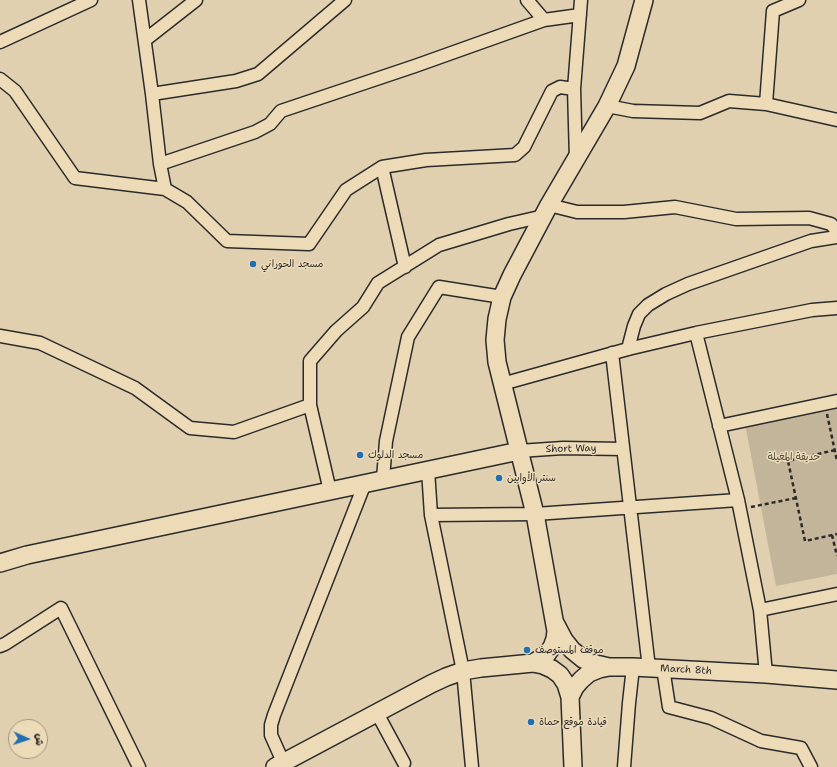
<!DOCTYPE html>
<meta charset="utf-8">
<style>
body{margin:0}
#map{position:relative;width:837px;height:767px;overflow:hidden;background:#e1d0b0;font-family:"Shantell Sans","Playpen Sans Arabic",sans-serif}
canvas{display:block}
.north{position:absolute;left:8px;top:719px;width:40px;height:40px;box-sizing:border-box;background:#eddbb8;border:1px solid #9f9580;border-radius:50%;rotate:93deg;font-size:11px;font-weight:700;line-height:16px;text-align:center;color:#2b2b2b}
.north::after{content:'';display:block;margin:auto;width:14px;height:18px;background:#1f6fb2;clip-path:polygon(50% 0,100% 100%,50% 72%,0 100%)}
</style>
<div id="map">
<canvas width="837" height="767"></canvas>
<div class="north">ش</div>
</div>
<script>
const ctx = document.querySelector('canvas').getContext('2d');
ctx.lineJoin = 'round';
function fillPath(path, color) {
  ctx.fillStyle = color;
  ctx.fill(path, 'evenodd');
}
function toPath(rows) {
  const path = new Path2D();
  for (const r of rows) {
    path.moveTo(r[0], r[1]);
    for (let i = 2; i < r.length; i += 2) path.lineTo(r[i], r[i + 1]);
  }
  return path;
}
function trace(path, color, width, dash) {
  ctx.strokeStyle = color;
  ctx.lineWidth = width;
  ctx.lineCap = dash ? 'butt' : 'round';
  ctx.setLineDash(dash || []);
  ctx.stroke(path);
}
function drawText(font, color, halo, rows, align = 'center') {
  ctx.font = font + ' "Shantell Sans","Playpen Sans Arabic",sans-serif';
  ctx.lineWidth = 3;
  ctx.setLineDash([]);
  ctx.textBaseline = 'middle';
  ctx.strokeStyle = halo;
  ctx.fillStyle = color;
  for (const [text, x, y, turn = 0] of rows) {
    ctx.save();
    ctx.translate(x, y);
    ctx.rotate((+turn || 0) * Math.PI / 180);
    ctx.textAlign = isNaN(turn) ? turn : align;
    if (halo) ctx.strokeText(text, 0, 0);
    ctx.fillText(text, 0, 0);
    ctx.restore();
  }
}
const green = toPath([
 [837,404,837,574,776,586,745,424]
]);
const path = toPath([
 [827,414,837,461],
 [835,450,788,461,805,541,837,534],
 [751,507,796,498],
 [832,535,837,556]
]);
const minor = toPath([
 [139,0,152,94,160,164,165,189],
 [527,0,544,20],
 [145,40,196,0],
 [0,42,91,0],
 [0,79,15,91,75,178,165,189,187,202,227,241,309,244,346,190,382,167],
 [152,94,236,81,258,74,345,0],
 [766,104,773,11,799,0],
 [607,106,633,111,700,113,729,101,766,104,837,120],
 [576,159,574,89,581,0],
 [160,164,255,132,270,124,281,111,415,66,544,20,580,15],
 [549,205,577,212,624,212,675,207,736,219,809,218,831,224,837,231],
 [405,267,382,167,426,160,515,155,524,147,552,91,560,87,574,89],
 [696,333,738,500,760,610,766,674],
 [0,336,40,343,135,388,190,428,234,432,310,405],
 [628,349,634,326,639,314,648,305,666,294,688,284,811,241,837,237],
 [612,353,649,668],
 [502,384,628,349,696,333,812,310,837,308],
 [719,426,837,401],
 [519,451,563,448,623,449],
 [428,470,431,515,463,671,472,767],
 [383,479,386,441,408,337,439,287,502,297],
 [330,491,310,405,310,361,336,331,363,307,378,283,439,245,509,224,544,216],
 [431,515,535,514,738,500],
 [760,610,837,594],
 [0,646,5,644,61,608,139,767],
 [663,668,669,707,711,718,761,741,801,748,811,767],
 [377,713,404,763],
 [283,762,271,735,271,725,274,715,365,483],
 [624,767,629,703,633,667]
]);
const secondary = toPath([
 [0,563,27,555,519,451],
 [555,623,564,640,572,650,583,659,596,664,609,667,633,667,766,674,837,680],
 [533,663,540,659,547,654,552,647,555,639,556,631,535,514,497,362,495,340,497,319,502,297,512,275,549,205,607,106,626,66,644,0],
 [570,697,575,687,581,680,589,673,599,669,609,667],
 [275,767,431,684,446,677,463,671,481,668,533,663,543,665,552,669,560,675,566,684,570,697,573,767]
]);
const markers = [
 [253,264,4,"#1f6fb2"],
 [360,455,4,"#1f6fb2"],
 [499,478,4,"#1f6fb2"],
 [527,650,4,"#1f6fb2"],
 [531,722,4,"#1f6fb2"]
];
const poiNames = [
 ["مسجد الحوراني",261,264],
 ["مسجد الدلوك",368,455],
 ["سنتر الأوابين",507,478],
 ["موقف المستوصف",535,650],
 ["قيادة موقع حماة",539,722]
];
const streetNames = [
 ["Short Way",571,449,-1],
 ["March 8th",686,670,3]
];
const parkNames = [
 ["حديقة المغيلة",794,457]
];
fillPath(green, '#c3b599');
trace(minor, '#2b2b2b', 15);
trace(secondary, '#2b2b2b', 20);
trace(path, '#2b2b2b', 2.5, [4, 3]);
trace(minor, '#eddbb8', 12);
trace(secondary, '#eddbb8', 17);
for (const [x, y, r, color] of markers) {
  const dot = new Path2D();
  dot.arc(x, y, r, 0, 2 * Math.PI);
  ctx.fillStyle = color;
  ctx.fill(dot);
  trace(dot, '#eddbb8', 1.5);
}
drawText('10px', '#2b2b2b', '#eddbb8', poiNames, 'left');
drawText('10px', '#2b2b2b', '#eddbb8', streetNames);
drawText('10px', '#494741', '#eddbb8', parkNames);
</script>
